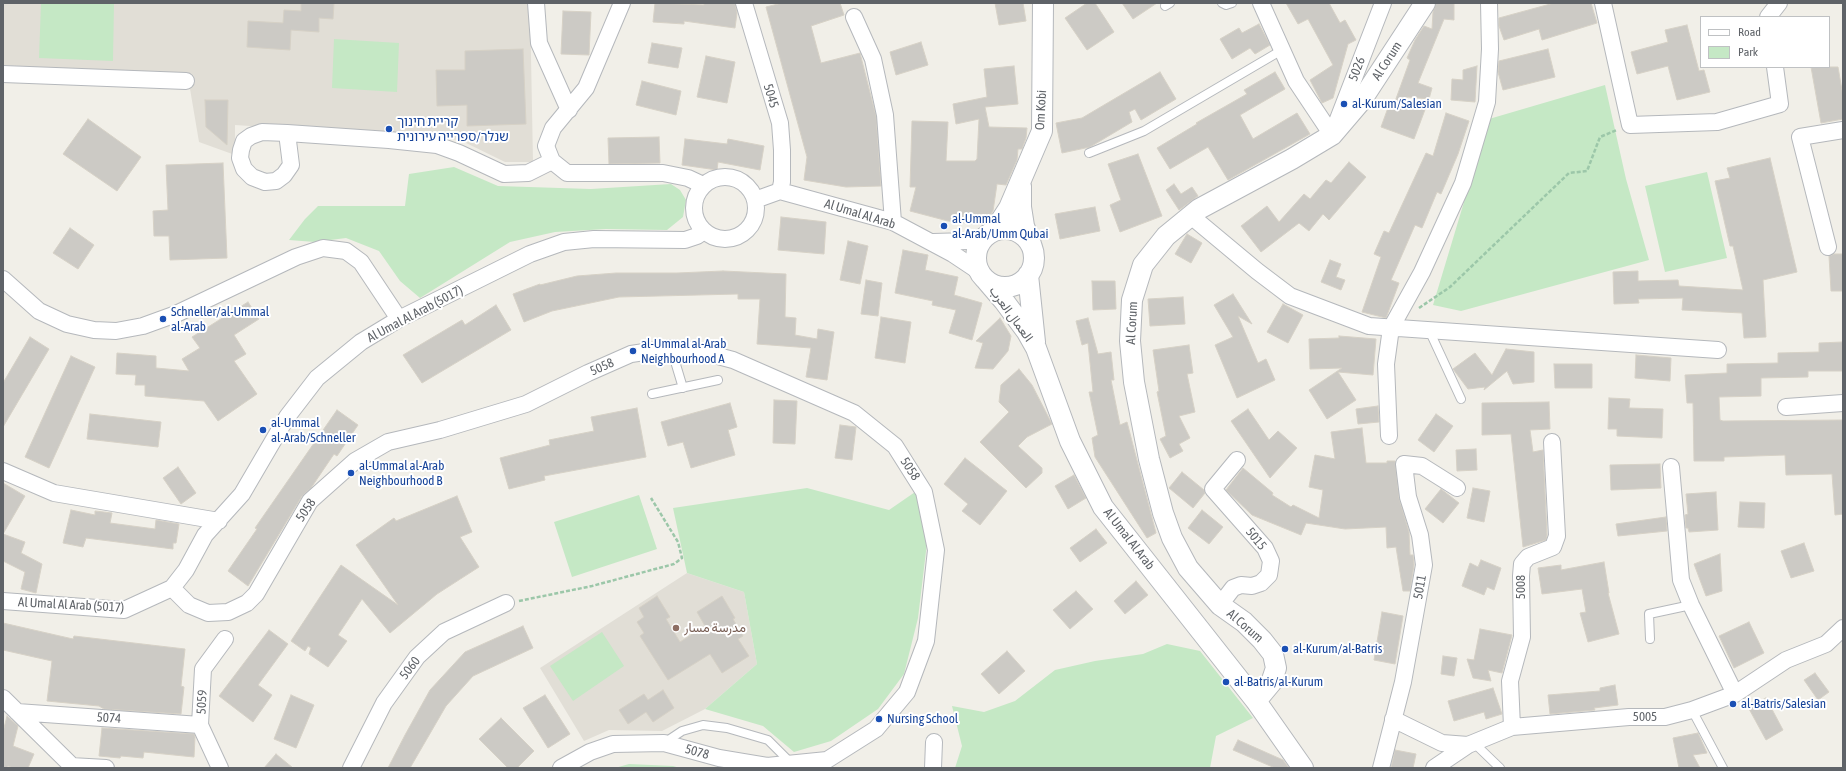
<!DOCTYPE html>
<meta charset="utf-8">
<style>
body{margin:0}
#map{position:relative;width:1846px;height:771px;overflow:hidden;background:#f1efe8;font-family:"Asap Condensed",sans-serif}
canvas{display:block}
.frame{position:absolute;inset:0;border:4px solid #5f6368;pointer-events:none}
.legend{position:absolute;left:1700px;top:16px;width:130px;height:52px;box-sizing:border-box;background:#fff;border:1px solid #bfc1c3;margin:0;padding:5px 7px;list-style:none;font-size:12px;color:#5f6368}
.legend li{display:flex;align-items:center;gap:8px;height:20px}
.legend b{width:20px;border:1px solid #bfc1c3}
</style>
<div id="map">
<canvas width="1846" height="771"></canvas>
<div class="frame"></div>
<ul class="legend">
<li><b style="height:5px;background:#fff"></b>Road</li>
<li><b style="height:11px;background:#c5e8c5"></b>Park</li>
</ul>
</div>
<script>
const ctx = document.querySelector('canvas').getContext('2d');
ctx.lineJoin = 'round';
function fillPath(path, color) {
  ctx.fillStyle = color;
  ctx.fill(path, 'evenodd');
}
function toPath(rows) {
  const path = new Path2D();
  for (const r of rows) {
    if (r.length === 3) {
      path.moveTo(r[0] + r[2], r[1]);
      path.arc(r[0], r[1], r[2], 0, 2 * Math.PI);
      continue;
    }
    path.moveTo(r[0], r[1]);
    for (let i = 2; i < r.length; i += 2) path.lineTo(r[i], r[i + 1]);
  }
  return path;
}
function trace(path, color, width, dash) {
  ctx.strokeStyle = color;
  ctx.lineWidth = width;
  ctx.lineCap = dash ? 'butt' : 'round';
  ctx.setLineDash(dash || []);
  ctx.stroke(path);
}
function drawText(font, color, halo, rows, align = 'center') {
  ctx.font = font + ' "Asap Condensed",Vazirmatn,"Noto Sans Hebrew",sans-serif';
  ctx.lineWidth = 4;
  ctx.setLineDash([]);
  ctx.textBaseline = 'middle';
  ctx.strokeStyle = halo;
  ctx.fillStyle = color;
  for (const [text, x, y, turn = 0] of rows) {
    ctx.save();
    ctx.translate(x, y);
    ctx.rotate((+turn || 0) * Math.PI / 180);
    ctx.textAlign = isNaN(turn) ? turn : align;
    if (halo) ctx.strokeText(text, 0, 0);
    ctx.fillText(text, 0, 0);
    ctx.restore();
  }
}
const education = toPath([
 [3,3,530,3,533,162,505,162,460,140,235,125,235,155,199,142,188,77,3,65],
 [687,573,744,592,757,664,705,709,662,731,609,730,584,741,540,668]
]);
const green = toPath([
 [41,3,114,3,113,61,39,58],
 [334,39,399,43,397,92,332,88],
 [1605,85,1626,179,1649,260,1461,311,1433,305,1489,119],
 [454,167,498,186,591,189,671,184,680,190,686,200,683,217,667,230,606,229,555,232,510,242,420,298,400,281,379,251,346,238,315,242,289,240,305,219,318,206,405,206,409,174],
 [1707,172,1727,258,1665,272,1645,186],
 [807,488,889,510,918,490,927,543,918,618,904,674,878,709,831,741,794,752,763,726,705,709,757,664,744,592,687,573,673,508],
 [639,495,657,549,572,577,554,522],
 [602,632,624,666,573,701,550,666],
 [1167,644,1200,651,1253,718,1216,736,1210,768,955,768,962,746,952,706,984,712,1015,701,1055,670,1095,661,1143,654],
 [629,764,673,766,680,768,615,768]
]);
const building = toPath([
 [301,3,334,3,333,19,319,18,319,32,291,30,290,50,247,47,248,21,283,23,284,10,301,11,301,3],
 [655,3,704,5,704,3,735,3,737,13,735,28,684,21,684,24,653,22,655,3],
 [782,3,840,3,844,15,811,26,821,63,860,53,876,116,881,186,846,187,804,180,807,157,766,7,782,3],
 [995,3,1023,3,1026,21,999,25,995,3],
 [1087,3,1095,3,1114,32,1087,50,1065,18,1087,3],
 [1122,3,1157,3,1133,19,1122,3],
 [1286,3,1329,3,1340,23,1345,20,1356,40,1348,44,1333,98,1322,103,1310,80,1333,65,1308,19,1298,24,1286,3],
 [1436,3,1454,3,1454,20,1444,19,1418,83,1432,88,1429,99,1407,97,1407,101,1426,107,1414,139,1381,127,1389,105,1393,107,1410,60,1407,58,1415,40,1424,26,1432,29,1433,12,1436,3],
 [1554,3,1591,3,1597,23,1542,40,1539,29,1504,40,1499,26,1499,18,1554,3],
 [563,11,591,12,589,55,561,54,563,11],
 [1259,24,1270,45,1255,54,1250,48,1232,59,1220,39,1239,28,1242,33,1259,24],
 [1687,25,1699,71,1704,70,1710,92,1677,100,1668,66,1637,74,1631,52,1668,42,1665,30,1687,25],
 [921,42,928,65,896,75,890,52,921,42],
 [652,43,682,48,678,68,648,63,652,43],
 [523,49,526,124,467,126,467,105,437,106,436,70,465,70,465,51,523,49],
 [1548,49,1555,77,1503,90,1498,72,1499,61,1548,49],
 [706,56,735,62,727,103,697,97,706,56],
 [1014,66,1018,104,985,107,989,127,1027,128,1026,138,1022,149,1018,149,1017,160,1006,185,997,184,993,211,984,225,948,221,910,211,916,187,910,187,912,121,948,122,946,161,975,161,977,159,979,119,956,124,953,104,987,97,984,69,1014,66],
 [1477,66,1475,102,1451,100,1452,79,1463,80,1463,70,1477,66],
 [1811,67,1838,67,1843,96,1843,119,1821,123,1811,67],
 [1160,72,1176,99,1141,120,1135,109,1129,112,1132,122,1090,147,1062,153,1056,123,1082,118,1160,72],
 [1275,72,1285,89,1240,115,1253,139,1297,113,1310,134,1228,180,1208,147,1170,169,1157,148,1197,124,1196,123,1247,94,1244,90,1275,72],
 [642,81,681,91,676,115,636,105,642,81],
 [205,100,228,100,227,145,206,127,205,100],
 [1446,113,1469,121,1458,154,1441,194,1437,192,1422,228,1415,225,1391,280,1399,283,1386,318,1362,312,1381,257,1374,254,1384,231,1389,233,1426,153,1433,156,1446,113],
 [88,119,141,157,117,191,63,154,88,119],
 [659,137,660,163,609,164,608,138,659,137],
 [685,139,727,144,728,139,764,146,760,170,718,162,717,170,682,165,685,139],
 [1138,154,1162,216,1120,232,1110,205,1121,200,1108,164,1138,154],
 [1770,158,1797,272,1763,280,1766,337,1744,338,1742,313,1682,310,1683,298,1638,299,1639,303,1614,304,1613,272,1638,271,1638,281,1678,280,1679,286,1743,290,1733,246,1730,246,1715,181,1730,178,1727,168,1770,158],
 [1349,162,1366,177,1329,220,1323,214,1309,231,1299,223,1261,252,1241,226,1267,206,1279,222,1304,194,1310,199,1326,180,1331,183,1349,162],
 [223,163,227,258,170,260,169,236,154,236,153,211,168,210,166,165,223,163],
 [1174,184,1181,194,1192,187,1198,196,1179,210,1166,190,1174,184],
 [1095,207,1100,231,1060,239,1055,214,1095,207],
 [781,217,826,222,824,254,778,250,781,217],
 [70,228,94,245,78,269,53,253,70,228],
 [1187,234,1202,243,1191,263,1175,254,1187,234],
 [848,241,868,246,860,284,840,280,848,241],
 [903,250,928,255,925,270,958,277,954,295,982,303,972,340,949,333,956,310,932,305,933,301,895,293,903,250],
 [1834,254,1843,254,1843,291,1831,291,1829,256,1834,254],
 [1330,260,1341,264,1336,277,1345,280,1341,290,1321,282,1330,260],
 [723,271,786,274,785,317,796,318,795,335,817,339,818,329,834,332,827,380,806,377,811,348,757,344,760,299,738,299,738,294,619,297,552,311,524,322,513,294,540,284,540,285,577,276,616,273,677,273,723,271],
 [866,280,882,283,878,316,861,314,866,280],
 [1092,281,1115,281,1116,309,1093,310,1092,281],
 [1233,294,1252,324,1238,316,1258,363,1266,359,1275,380,1237,398,1215,345,1233,337,1214,305,1233,294],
 [1183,297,1185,324,1150,326,1148,299,1183,297],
 [248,302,259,319,234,335,246,354,234,361,257,394,218,421,204,401,145,396,145,385,135,385,136,375,116,374,117,353,156,356,156,368,189,371,182,359,200,348,192,337,248,302],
 [1283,304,1303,315,1288,343,1267,332,1283,304],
 [496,305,511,330,422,383,403,355,462,320,465,325,496,305],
 [881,317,911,322,905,363,875,358,881,317],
 [1000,318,1011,336,1008,351,993,369,975,368,983,343,976,341,1000,318],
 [1088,318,1098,354,1111,352,1114,380,1111,380,1120,425,1127,422,1156,533,1147,538,1095,457,1092,438,1098,435,1089,392,1093,392,1088,343,1082,345,1076,321,1088,318],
 [1339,336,1376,339,1373,375,1338,372,1356,400,1327,419,1309,390,1342,368,1310,369,1309,339,1339,338,1339,336],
 [30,337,49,349,3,427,3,383,30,337],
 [1843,342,1843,371,1808,371,1808,377,1761,378,1761,396,1719,397,1720,420,1723,421,1843,420,1843,514,1835,515,1832,474,1786,475,1785,455,1724,457,1724,461,1694,461,1693,403,1687,403,1685,375,1727,373,1727,364,1778,363,1778,353,1819,352,1819,343,1843,342],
 [1189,345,1193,373,1187,374,1195,412,1179,416,1190,438,1179,444,1183,451,1170,458,1160,439,1166,436,1157,392,1159,391,1153,350,1189,345],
 [1506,349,1534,352,1534,382,1513,384,1507,371,1484,390,1485,387,1468,389,1453,369,1475,353,1492,375,1506,349],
 [1636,355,1671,358,1670,381,1635,378,1636,355],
 [71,356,95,367,49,468,25,457,71,356],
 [1554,364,1592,364,1592,388,1555,388,1554,364],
 [1019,369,1032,385,1052,424,1027,437,1018,446,1042,468,1042,473,1026,488,980,442,1009,412,999,402,1001,385,1019,369],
 [1609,398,1630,399,1629,408,1663,409,1662,438,1617,436,1617,429,1608,429,1609,398],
 [774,400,797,401,795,444,773,443,774,400],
 [1549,402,1550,429,1530,430,1533,452,1543,450,1547,535,1546,540,1523,547,1511,434,1482,435,1482,403,1549,402],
 [730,403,737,427,728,430,735,455,691,468,683,442,668,446,661,422,730,403],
 [1378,406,1379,422,1358,424,1356,409,1378,406],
 [637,408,646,457,544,476,545,480,509,489,500,458,550,445,549,440,594,431,591,417,637,408],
 [1248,409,1269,440,1278,431,1297,448,1270,478,1231,421,1248,409],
 [337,410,358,425,337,456,334,454,311,488,302,496,248,586,228,571,257,529,255,528,337,410],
 [90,414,161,422,158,447,87,439,90,414],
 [1436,414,1453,426,1434,452,1418,440,1436,414],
 [840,425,856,427,852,460,835,458,840,425],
 [1362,428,1366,463,1387,463,1387,461,1395,461,1399,498,1409,532,1410,555,1413,555,1414,565,1410,591,1403,591,1396,547,1387,548,1386,527,1345,529,1306,523,1301,535,1252,515,1226,490,1243,468,1273,493,1272,495,1291,507,1293,505,1319,518,1323,490,1309,487,1315,455,1335,459,1331,432,1362,428],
 [1476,449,1477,470,1457,471,1456,450,1476,449],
 [965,458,1007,491,980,525,962,511,968,504,944,484,965,458],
 [1660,464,1661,488,1611,490,1610,465,1660,464],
 [178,467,196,493,181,504,163,478,178,467],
 [1182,472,1204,490,1205,493,1193,508,1169,488,1182,472],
 [1074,475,1086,498,1068,509,1055,486,1074,475],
 [3,483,25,496,3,534,25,542,21,553,42,564,36,593,21,589,25,572,3,561,3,483],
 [1473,488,1490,491,1484,522,1467,518,1473,488],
 [1441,489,1459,503,1443,523,1425,509,1441,489],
 [1716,492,1718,530,1689,532,1688,528,1686,528,1685,515,1688,514,1686,494,1716,492],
 [457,496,472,532,460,537,479,567,437,594,390,633,362,599,338,635,347,641,328,667,309,654,311,648,308,646,305,651,291,641,341,565,398,605,356,545,394,518,396,521,457,496],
 [1740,502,1765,503,1764,528,1738,527,1740,502],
 [71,510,95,515,95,511,112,513,110,523,155,529,156,520,179,524,176,543,173,543,173,549,86,538,83,547,63,543,71,510],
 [1202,510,1223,527,1209,544,1188,528,1202,510],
 [1666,517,1667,531,1618,536,1616,524,1666,517],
 [1096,529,1107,543,1080,562,1070,548,1096,529],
 [1804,543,1814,571,1791,578,1781,551,1804,543],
 [1720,554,1722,591,1706,596,1694,564,1720,554],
 [1481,560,1501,568,1494,590,1487,587,1484,595,1462,586,1470,563,1478,567,1481,560],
 [1604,562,1609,593,1608,593,1619,634,1588,642,1580,613,1586,612,1582,589,1542,594,1538,568,1561,565,1561,570,1604,562],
 [1136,581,1148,595,1125,614,1114,601,1136,581],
 [1076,591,1093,609,1070,629,1053,610,1076,591],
 [657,596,670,617,666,619,680,642,705,626,697,612,722,596,735,618,733,619,743,636,738,639,749,656,722,673,710,654,668,680,640,636,644,633,637,622,644,617,639,608,657,596],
 [1382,612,1403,616,1395,664,1374,660,1382,612],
 [1749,622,1764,653,1734,668,1719,636,1749,622],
 [3,623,73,639,74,636,185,649,181,686,184,687,181,714,104,709,99,706,47,701,52,661,3,650,3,623],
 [523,626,533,648,473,676,446,706,410,768,388,768,405,735,430,690,465,652,523,626],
 [1480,629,1512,635,1502,673,1488,670,1491,681,1473,678,1467,659,1474,660,1480,629],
 [269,630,288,644,258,685,272,695,253,722,219,696,269,630],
 [1007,651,1025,671,999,694,981,674,1007,651],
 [1443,656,1457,658,1454,676,1441,674,1443,656],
 [1815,673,1829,692,1818,700,1804,680,1815,673],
 [1615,685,1618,705,1594,708,1595,710,1550,714,1548,695,1600,691,1600,688,1615,685],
 [1493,688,1502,714,1486,719,1484,712,1454,721,1448,701,1493,688],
 [663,690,674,708,653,722,646,712,628,724,619,710,644,694,648,700,663,690],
 [291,695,314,705,296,748,274,739,291,695],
 [545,695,570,734,548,748,523,708,545,695],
 [1766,698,1783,730,1766,740,1748,707,1766,698],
 [7,716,18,726,13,746,34,754,28,768,13,768,8,766,7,768,3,768,3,732,7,716],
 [501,718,534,751,517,768,508,768,479,739,501,718],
 [102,728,194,734,195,737,194,757,144,752,143,758,121,756,120,758,99,756,102,728],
 [1698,733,1707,753,1693,755,1700,768,1679,768,1673,738,1698,733],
 [1238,740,1283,760,1289,768,1275,768,1233,750,1238,740],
 [1395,750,1416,754,1413,768,1391,768,1395,750],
 [276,754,293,768,264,768,276,754]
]);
const path = toPath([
 [1419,308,1450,287,1569,173,1587,171,1600,137,1617,130],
 [519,601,592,586,674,564,682,558,678,542,651,498]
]);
const service = toPath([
 [1222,3,1226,5,1232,3],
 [1165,6,1170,3],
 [1089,153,1144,131,1282,50],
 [1429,330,1461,399],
 [671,348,683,388],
 [652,394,718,380],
 [1650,639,1649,614,1691,605],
 [1692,710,1723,768],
 [1473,742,1500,768],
 [664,743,682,731,703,725,727,728,768,740,791,763]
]);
const minor = toPath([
 [536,3,539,43,569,110],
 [622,3,586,88,553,128,546,146,552,161,567,173,663,173,688,178,703,185],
 [744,3,780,123,782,150,782,182,780,191],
 [1261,3,1296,81,1332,135],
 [1603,3,1630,125,1717,122,1780,104,1775,67],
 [854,17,873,59,885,115,893,222],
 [1768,17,1779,3],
 [3,74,186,81],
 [1335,127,1383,3],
 [287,133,291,165,284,175,276,181,265,182,252,177,244,169,240,158,241,150,244,141,251,136,262,132,287,133,389,140,437,145,459,153,504,174,528,173,552,161],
 [725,208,31],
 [755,200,780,191,893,222,953,254,980,272],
 [1191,216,1257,271,1290,296,1369,326,1718,350],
 [933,242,968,241,986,236],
 [1828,247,1800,137,1843,130],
 [3,279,39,311,67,324,94,330,116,331,143,326,176,314,296,257,323,248,346,251,361,262,399,319],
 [1786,407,1843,403],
 [1389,436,1386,364,1391,328,1422,272,1463,183,1487,102,1490,49,1489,3],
 [1671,467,1681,580,1691,605,1735,694],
 [3,471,54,493,219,521],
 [172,588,189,605,208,613,228,612,247,603,256,594,310,501,355,461,388,442,440,430,526,404,588,373,631,354,671,348,699,351,733,360,854,413,895,446,924,492,936,550,926,641,907,692,876,729,827,760,767,766,719,758,664,743,613,744,590,752,561,768],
 [3,601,124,610,172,588,186,570,205,535,242,494,287,417,317,378,361,342,399,319,530,254,564,242,594,239,685,240,697,236,704,231],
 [1220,605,1233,588,1241,585,1252,586,1261,583,1269,575,1271,561,1265,548,1213,489,1237,460],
 [3,698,74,768],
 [17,712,200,725],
 [1393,719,1442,743,1468,745],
 [1512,727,1510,681,1522,637,1521,576,1522,564,1528,557,1553,547,1557,536,1552,442],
 [71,766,106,768],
 [220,768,200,725,203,669,225,639],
 [351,768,384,703,417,657,444,632,506,603],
 [933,768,934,742],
 [1381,768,1403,682,1424,565,1420,535,1408,497,1404,464,1422,466,1457,488],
 [1434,768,1468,745,1512,727,1629,717,1665,717,1692,710,1735,694,1786,660,1826,644,1843,628]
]);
const tertiary = toPath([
 [1021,186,1021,207,1024,226,1031,244],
 [1005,258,29],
 [994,231,1009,208,1042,131,1043,3],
 [1028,275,1035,342],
 [986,280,1004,301,1027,332,1036,348,1070,441,1103,507,1256,701,1303,768],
 [1256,701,1271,683,1276,668,1273,654,1262,640,1244,622,1220,605,1188,568,1172,538,1163,513,1149,459,1134,382,1130,341,1132,300,1143,265,1166,236,1199,209,1292,159,1332,135,1361,101,1425,3]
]);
const markers = [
 [1344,104,4,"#1a4fb4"],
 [389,129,4,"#1a4fb4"],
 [944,226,4,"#1a4fb4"],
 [163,319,4,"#1a4fb4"],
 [633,351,4,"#1a4fb4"],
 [263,430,4,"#1a4fb4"],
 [351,473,4,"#1a4fb4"],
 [676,628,4,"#8d6e63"],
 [1285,649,4,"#1a4fb4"],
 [1226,682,4,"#1a4fb4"],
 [1733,704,4,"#1a4fb4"],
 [879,719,4,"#1a4fb4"]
];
const streetNames = [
 ["Al Corum",1387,61,-57],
 ["5026",1357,69,-69],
 ["5045",771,96,73],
 ["Om Kobi",1041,110,-87],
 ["Al Umal Al Arab",860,214,17],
 ["Al Umal Al Arab (5017)",415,314,-28],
 ["العمال العرب",1011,314,54],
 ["Al Corum",1132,323,-87],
 ["5058",602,367,-24],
 ["5058",910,469,57],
 ["5058",306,510,-56],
 ["Al Umal Al Arab",1129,539,52],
 ["5015",1256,539,51],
 ["5011",1420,587,-80],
 ["5008",1521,587,-90],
 ["Al Umal Al Arab (5017)",71,605,3],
 ["Al Corum",1245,626,41],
 ["5060",410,668,-52],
 ["5059",202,702,-87],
 ["5005",1645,717],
 ["5074",109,718,4],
 ["5078",697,752,16]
];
const transitNames = [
 ["al-Kurum/Salesian",1352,104],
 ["קריית חינוך",397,122],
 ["שנלר/ספרייה עירונית",397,137],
 ["al-Ummal",952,219],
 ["al-Arab/Umm Qubai",952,234],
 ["Schneller/al-Ummal",171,312],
 ["al-Arab",171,327],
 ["al-Ummal al-Arab",641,344],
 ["Neighbourhood A",641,359],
 ["al-Ummal",271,423],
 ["al-Arab/Schneller",271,438],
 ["al-Ummal al-Arab",359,466],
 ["Neighbourhood B",359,481],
 ["al-Kurum/al-Batris",1293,649],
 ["al-Batris/al-Kurum",1234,682],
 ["al-Batris/Salesian",1741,704],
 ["Nursing School",887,719]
];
const educationNames = [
 ["مدرسة مسار",684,628]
];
fillPath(education, '#e1ded6');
fillPath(green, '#c5e8c5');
fillPath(building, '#cccac5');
trace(building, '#d6d1c6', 1);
trace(service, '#b5b8bc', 10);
trace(minor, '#b5b8bc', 18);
trace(tertiary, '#b5b8bc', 22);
trace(path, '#9cc7a9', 2.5, [4, 2]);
trace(service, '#fff', 8);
trace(minor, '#fff', 16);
trace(tertiary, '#fff', 20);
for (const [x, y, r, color] of markers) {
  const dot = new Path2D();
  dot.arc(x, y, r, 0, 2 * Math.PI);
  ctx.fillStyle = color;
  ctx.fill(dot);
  trace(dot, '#fff', 1.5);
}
drawText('13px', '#5f6368', '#fff', streetNames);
drawText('13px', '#164399', '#fff', transitNames, 'left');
drawText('13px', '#785e54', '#fff', educationNames, 'left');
</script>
